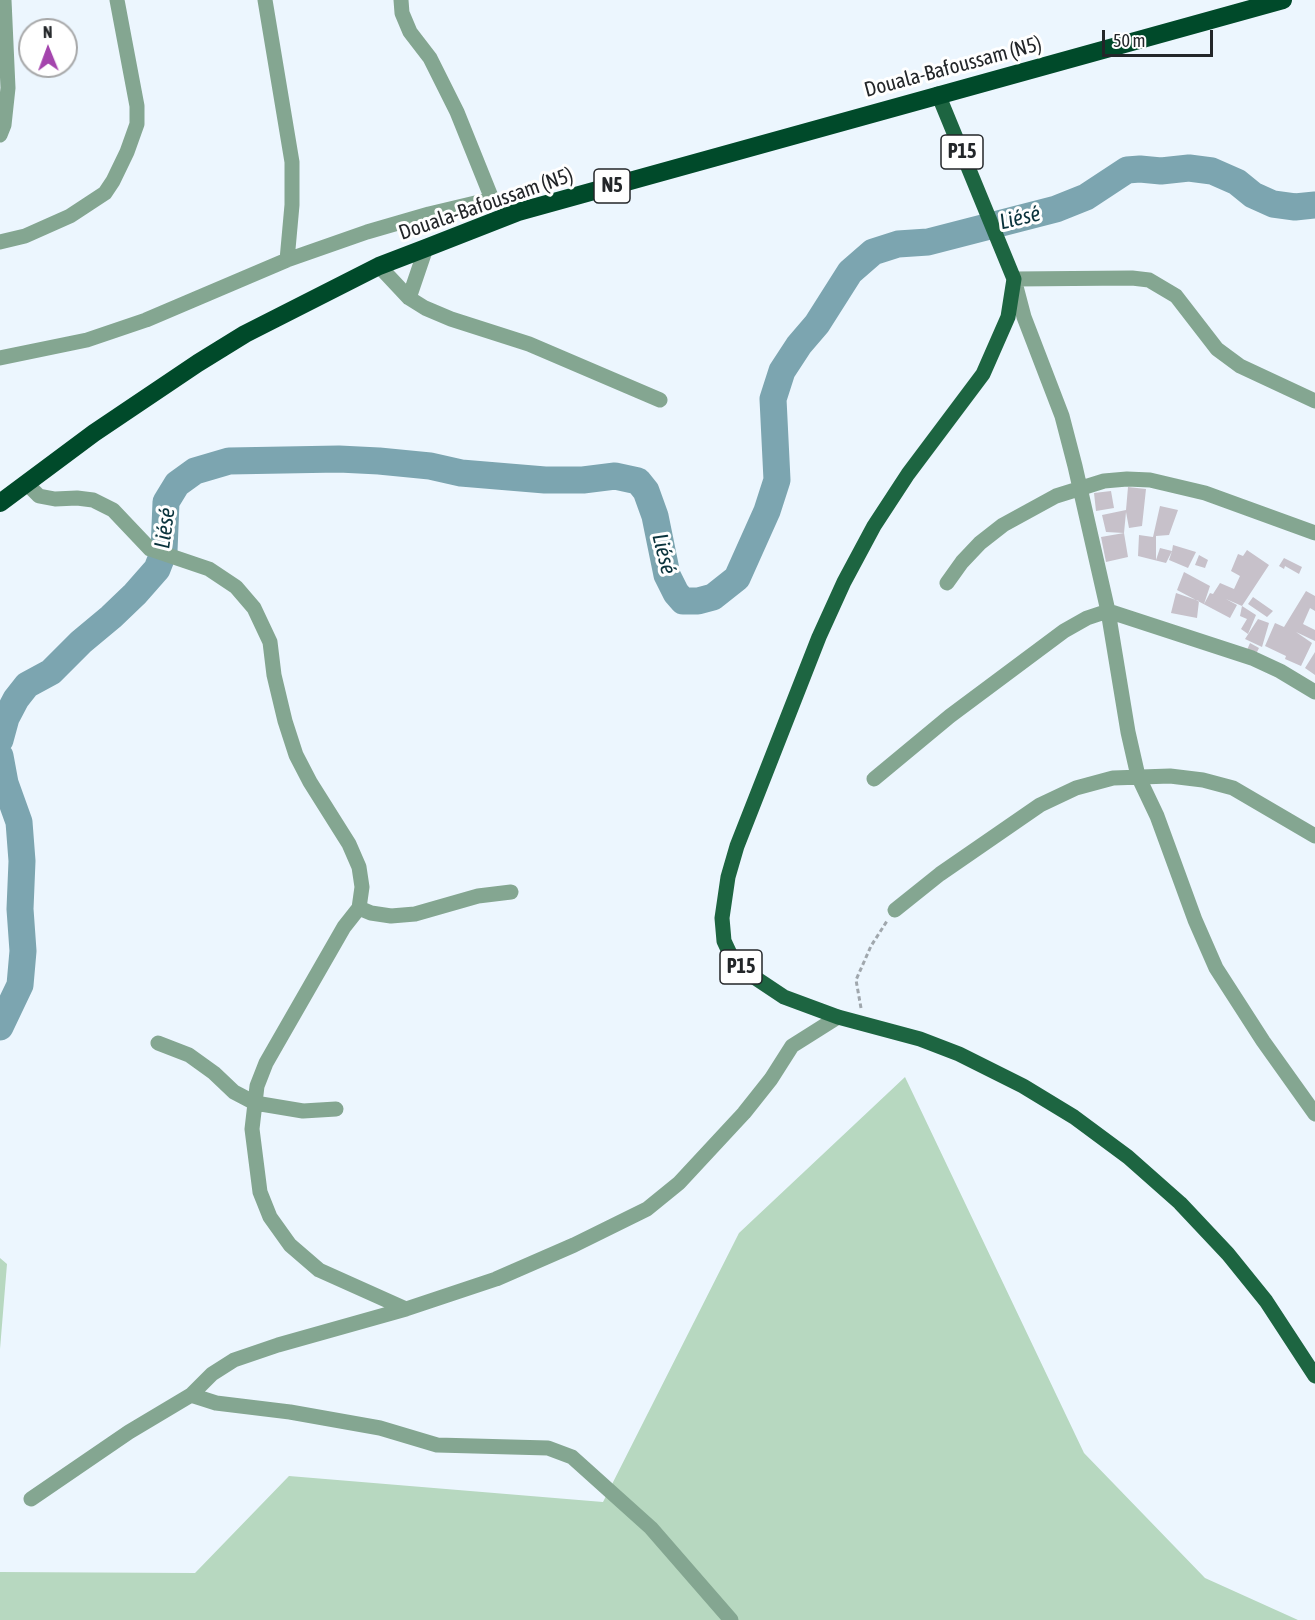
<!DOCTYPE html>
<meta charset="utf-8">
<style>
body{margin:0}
#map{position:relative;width:1315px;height:1620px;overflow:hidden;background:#ecf6fe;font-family:"Asap Condensed",sans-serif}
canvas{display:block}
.north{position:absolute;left:18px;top:18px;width:60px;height:60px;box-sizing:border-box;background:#fff;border:2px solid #a7a8a9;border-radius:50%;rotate:359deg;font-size:16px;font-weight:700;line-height:24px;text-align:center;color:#232629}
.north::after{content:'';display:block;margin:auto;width:21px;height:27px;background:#a445ad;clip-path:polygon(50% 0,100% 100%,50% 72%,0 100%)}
.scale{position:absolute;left:1102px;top:30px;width:111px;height:27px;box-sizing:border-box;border:3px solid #232629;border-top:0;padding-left:8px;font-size:18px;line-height:21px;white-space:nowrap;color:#232629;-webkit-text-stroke:4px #fff;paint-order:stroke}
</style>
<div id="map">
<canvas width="1315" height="1620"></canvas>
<div class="north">N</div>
<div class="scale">50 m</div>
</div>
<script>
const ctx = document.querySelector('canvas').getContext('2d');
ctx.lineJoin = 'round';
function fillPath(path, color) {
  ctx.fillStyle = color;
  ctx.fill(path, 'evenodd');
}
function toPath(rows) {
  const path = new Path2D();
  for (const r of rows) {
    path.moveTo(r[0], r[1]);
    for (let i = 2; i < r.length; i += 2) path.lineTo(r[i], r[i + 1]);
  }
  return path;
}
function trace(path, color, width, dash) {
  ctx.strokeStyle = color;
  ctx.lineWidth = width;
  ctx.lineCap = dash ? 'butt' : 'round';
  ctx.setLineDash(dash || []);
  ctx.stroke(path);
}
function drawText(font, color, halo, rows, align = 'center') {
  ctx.font = font + ' "Asap Condensed",sans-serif';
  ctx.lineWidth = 6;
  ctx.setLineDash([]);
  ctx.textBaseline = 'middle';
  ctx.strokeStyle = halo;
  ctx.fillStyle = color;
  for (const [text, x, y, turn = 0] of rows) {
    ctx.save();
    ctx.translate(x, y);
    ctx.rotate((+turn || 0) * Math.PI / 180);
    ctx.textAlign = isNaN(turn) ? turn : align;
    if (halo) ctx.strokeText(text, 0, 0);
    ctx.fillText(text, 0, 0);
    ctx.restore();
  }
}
const green = toPath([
 [905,1077,1084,1453,1205,1578,1298,1620,0,1620,0,1572,195,1573,289,1476,603,1502,739,1233],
 [0,1258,7,1264,0,1349]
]);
const river = toPath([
 [0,740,6,718,16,699,27,685,51,672,81,642,111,617,135,594,157,569,164,551,166,502,177,484,195,471,229,461,339,459,379,461,430,466,461,473,545,480,583,480,615,476,638,481,646,491,655,516,667,575,676,593,683,601,698,601,713,597,737,578,767,511,777,480,773,399,782,371,799,345,817,324,850,272,873,252,898,244,928,242,1056,209,1086,197,1127,170,1140,169,1161,171,1189,168,1212,171,1237,182,1253,195,1273,204,1295,207,1315,205],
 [0,756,5,783,19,822,22,861,20,909,23,951,20,985,0,1027]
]);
const building = toPath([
 [1128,487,1146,489,1142,526,1129,528,1126,512,1124,533,1106,532,1102,515,1126,510],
 [1111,491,1114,508,1096,511,1094,493],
 [1160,506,1178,510,1169,535,1156,536,1156,560,1160,548,1172,551,1173,545,1196,552,1188,568,1169,560,1172,551,1166,563,1138,556,1139,535,1153,537],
 [1124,533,1128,557,1106,562,1101,537],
 [1247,550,1269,565,1242,606,1226,599,1237,605,1230,618,1177,590,1184,572,1210,586,1204,604,1210,593,1213,594,1220,583,1234,589,1240,576,1231,571,1238,554,1243,556],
 [1199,555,1208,560,1205,568,1195,565],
 [1284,558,1302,567,1299,574,1285,566,1284,569,1279,566],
 [1306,591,1315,596,1315,611,1310,608,1303,624,1315,630,1315,641,1296,632,1312,643,1301,666,1285,659,1286,656,1265,646,1275,623,1284,627],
 [1176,593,1199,601,1197,618,1171,613],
 [1253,597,1273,611,1267,617,1248,604],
 [1242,606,1256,615,1248,634,1241,629,1247,619,1240,616],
 [1258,619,1269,623,1262,647,1245,639],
 [1250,643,1259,648,1256,654,1247,650],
 [1315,652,1315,675,1305,668]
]);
const path = toPath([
 [861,1008,856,980,871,946,887,921]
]);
const minor = toPath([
 [265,0,292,162,292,205,287,260],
 [401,0,402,13,410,32,430,58,457,112,492,199],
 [0,135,4,125,8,88,4,0],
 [0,242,25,236,70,216,105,193,113,181,127,152,137,124,137,106,117,0],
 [379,266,409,298,425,308,451,319,529,344,660,400],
 [409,298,426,248],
 [0,358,87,340,146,320,287,260,367,232,429,214,492,199,518,212],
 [1315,401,1240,366,1217,349,1176,296,1149,280,1132,278,1014,279,1024,317,1062,416,1075,466,1108,611,1128,732,1138,776,1157,816,1195,920,1216,968,1263,1041,1315,1114],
 [26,483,39,496,55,499,77,498,93,500,113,510,150,549,209,569,236,587,254,608,270,642,274,675,285,721,296,755,310,782,349,844,359,867,362,887,359,908,344,927,278,1042,266,1063,257,1086,252,1129,260,1192,270,1217,290,1245,319,1270,406,1309],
 [947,583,962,562,980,543,1003,525,1056,496,1104,481,1127,479,1150,480,1205,493,1315,533],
 [874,779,950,716,1064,631,1087,618,1108,611,1252,658,1280,671,1315,692],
 [359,908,371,913,391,916,415,914,478,896,511,892],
 [895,910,940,874,1040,805,1076,788,1113,778,1170,776,1203,780,1233,788,1315,836],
 [158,1043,189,1055,214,1073,234,1092,255,1103,303,1111,336,1109],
 [31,1499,129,1432,191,1395],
 [731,1620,651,1528,572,1457,548,1448,437,1445,380,1428,290,1412,216,1403,191,1395,212,1374,234,1360,278,1345,406,1309,496,1279,574,1245,647,1209,679,1183,744,1113,771,1079,792,1046,838,1017]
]);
const major = toPath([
 [938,94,1014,279,1008,317,983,374,908,474,874,526,844,582,819,637,737,846,728,877,722,918,724,941,731,956,745,971,784,997,838,1017,920,1039,959,1054,1023,1086,1074,1117,1128,1157,1180,1203,1228,1254,1266,1301,1315,1376]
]);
const highway = toPath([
 [0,503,94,433,198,363,245,334,379,266,426,248,518,212,1283,0]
]);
const shields = [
 [962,152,42],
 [612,186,36],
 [741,967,42]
];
const shieldNames = [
 ["P15",962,152],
 ["N5",612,186],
 ["P15",741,967]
];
const streetNames = [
 ["Douala-Bafoussam (N5)",953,67,-15],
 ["Douala-Bafoussam (N5)",486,204,-19]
];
const waterNames = [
 ["Liésé",1020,218,-13],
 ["Liésé",165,528,-82],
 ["Liésé",664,554,76]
];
fillPath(green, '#b7d8c0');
trace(river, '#7ca5b0', 27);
fillPath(building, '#c7c1ca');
trace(path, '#a0a7ad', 3, [4.5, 3]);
trace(minor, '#84a691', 15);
trace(major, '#1d6541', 15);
trace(highway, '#004a2a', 18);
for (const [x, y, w] of shields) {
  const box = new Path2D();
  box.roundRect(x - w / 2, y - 17, w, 34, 4.5);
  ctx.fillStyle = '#fff';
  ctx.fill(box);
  trace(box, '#232629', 1.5);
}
drawText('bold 20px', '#232629', null, shieldNames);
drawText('21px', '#232629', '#fff', streetNames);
drawText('italic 22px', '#0a333c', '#fff', waterNames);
</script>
